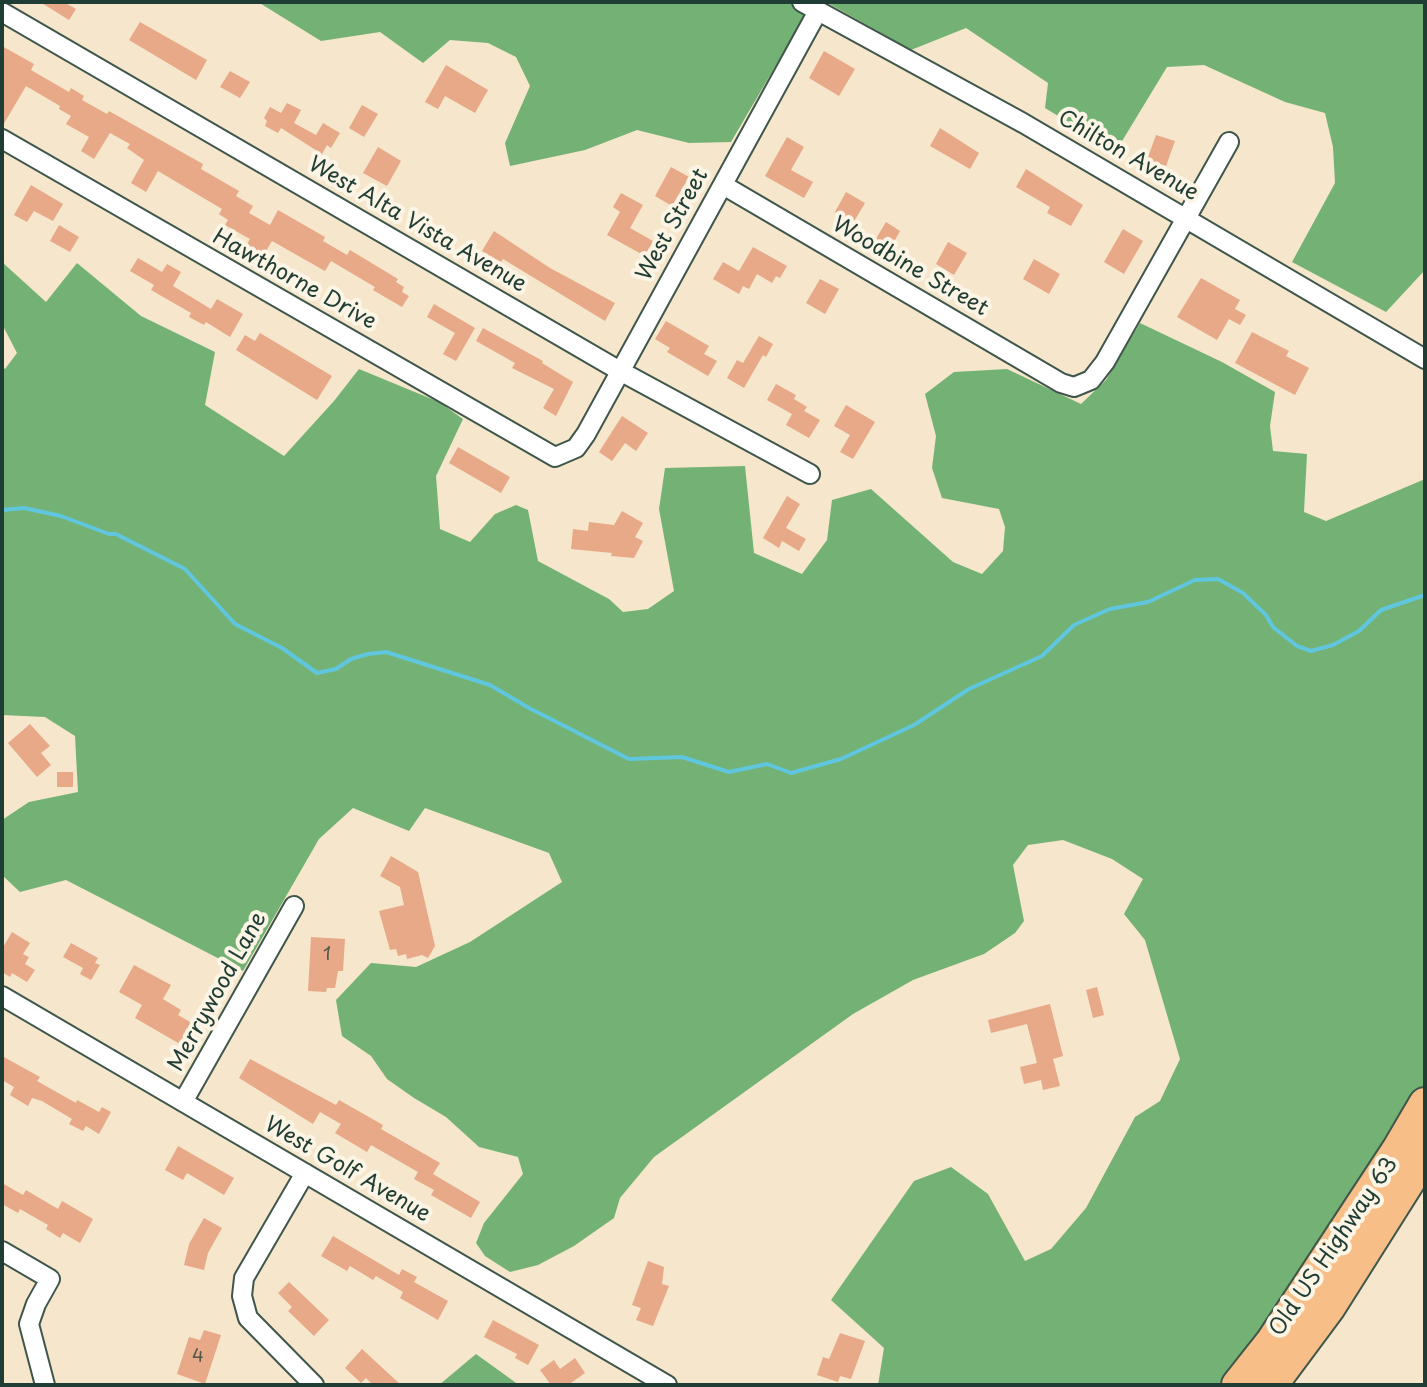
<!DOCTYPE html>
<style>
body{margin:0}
#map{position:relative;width:1427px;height:1387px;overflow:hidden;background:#f5e6cc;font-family:"Playpen Sans",sans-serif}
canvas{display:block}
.frame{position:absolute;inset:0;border:4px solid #1f3d34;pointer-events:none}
</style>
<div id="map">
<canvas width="1427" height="1387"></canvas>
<div class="frame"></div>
</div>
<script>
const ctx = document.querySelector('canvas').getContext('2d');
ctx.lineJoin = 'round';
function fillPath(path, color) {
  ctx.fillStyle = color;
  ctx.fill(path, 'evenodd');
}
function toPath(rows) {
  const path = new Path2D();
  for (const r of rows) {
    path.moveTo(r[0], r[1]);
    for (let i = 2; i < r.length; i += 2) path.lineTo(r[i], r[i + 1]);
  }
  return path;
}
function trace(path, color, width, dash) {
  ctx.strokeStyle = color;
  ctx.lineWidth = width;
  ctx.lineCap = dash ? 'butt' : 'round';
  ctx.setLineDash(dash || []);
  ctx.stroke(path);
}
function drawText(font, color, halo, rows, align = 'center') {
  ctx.font = font + ' "Playpen Sans",sans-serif';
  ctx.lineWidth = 8;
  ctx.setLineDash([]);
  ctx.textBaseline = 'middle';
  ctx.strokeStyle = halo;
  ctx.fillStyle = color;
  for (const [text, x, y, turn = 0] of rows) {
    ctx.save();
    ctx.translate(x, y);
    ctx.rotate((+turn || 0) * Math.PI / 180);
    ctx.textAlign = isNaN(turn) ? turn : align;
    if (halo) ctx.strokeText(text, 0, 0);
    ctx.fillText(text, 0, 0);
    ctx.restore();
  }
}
const forest = toPath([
 [258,2,813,2,731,142,689,143,637,130,585,150,510,166,505,143,530,86,516,57,488,43,450,40,423,63,380,32,321,41],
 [826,2,1425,2,1425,270,1386,312,1292,262,1335,183,1333,147,1325,113,1285,102,1204,65,1167,67,1116,151,1045,108,1048,83,966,28,911,50],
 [2,262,46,302,77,263,141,316,215,352,205,405,284,456,334,401,359,369,439,402,463,419,436,476,440,529,470,542,495,514,516,505,528,510,538,561,609,599,623,612,648,609,674,591,659,509,665,468,745,466,754,553,802,574,827,540,832,500,871,489,953,562,982,574,1003,551,1005,527,999,509,942,498,932,468,936,436,925,394,954,372,1007,369,1081,404,1106,380,1140,323,1222,362,1275,392,1270,426,1273,451,1307,454,1304,512,1326,521,1425,479,1425,1104,1238,1385,878,1385,884,1348,831,1300,914,1181,951,1167,988,1194,1025,1261,1051,1249,1086,1208,1135,1117,1160,1101,1180,1059,1145,940,1124,914,1143,879,1112,859,1063,840,1028,845,1013,865,1024,921,1015,933,984,954,913,980,853,1014,654,1157,620,1198,614,1218,574,1246,538,1265,510,1272,485,1256,476,1243,484,1223,523,1174,518,1157,479,1147,446,1117,414,1098,387,1079,371,1056,342,1036,336,1000,371,963,416,967,470,942,562,882,549,853,425,808,409,831,353,808,319,839,243,971,66,880,20,892,2,875,2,820,29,802,78,792,75,736,45,717,2,715,2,367,5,369,17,353,2,324],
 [476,1354,519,1385,439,1385]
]);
const stream = toPath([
 [2,510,24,508,61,516,109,534,116,534,185,569,235,624,282,648,317,673,336,669,351,659,368,654,386,652,490,685,529,708,629,759,682,757,729,772,767,764,791,773,841,759,914,725,969,689,1042,656,1074,625,1110,609,1148,602,1195,580,1218,579,1243,593,1266,615,1273,627,1297,646,1311,651,1333,645,1359,631,1381,610,1425,595]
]);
const building = toPath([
 [40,2,64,2,76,9,69,20],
 [140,22,207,60,196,80,129,40],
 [2,46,34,64,31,70,69,92,71,88,84,96,82,100,107,114,109,111,203,164,201,169,239,191,236,196,253,206,249,213,270,225,278,210,325,237,323,241,347,255,350,250,398,279,396,282,404,287,402,292,409,296,402,307,373,290,375,287,331,261,325,271,272,241,259,263,242,253,250,239,225,225,228,220,219,214,222,209,158,171,146,192,131,183,144,160,127,148,130,144,110,133,94,159,81,151,89,137,66,124,71,116,59,109,60,106,26,86,2,127],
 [824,51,855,69,839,96,809,78],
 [446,65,488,90,475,113,445,96,438,109,425,102],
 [230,71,250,82,240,98,220,87],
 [287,103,301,110,294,123,316,135,323,123,340,133,331,148,327,145,322,154,281,128,278,133,265,126,267,121,264,118,270,107,281,113],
 [362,105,378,114,364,137,349,128],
 [940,128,979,153,970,169,930,146],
 [1156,135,1175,141,1166,166,1147,160],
 [787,137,804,147,791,170,813,182,804,198,765,176],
 [378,147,401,161,387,186,363,173],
 [671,167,689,177,672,206,655,196],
 [1026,169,1083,205,1071,226,1047,213,1050,207,1016,187],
 [31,185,63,204,53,221,34,211,27,222,14,215],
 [846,192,865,203,853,223,835,212],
 [621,193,643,205,630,228,653,241,645,256,607,235,620,212,613,207],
 [886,222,900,231,889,251,874,242],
 [59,225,79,237,70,252,50,241],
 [1123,229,1143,241,1124,274,1104,262],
 [494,231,550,268,615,303,605,321,503,259,501,262,482,251],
 [948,242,967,253,954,275,936,264],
 [753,247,787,266,780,278,776,276,772,283,757,274,749,289,743,286,739,294,713,279,723,262,739,271],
 [138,258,162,272,167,264,181,272,173,286,211,309,217,299,243,314,230,337,206,322,204,325,189,317,191,313,151,290,154,285,130,271],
 [1034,259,1060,274,1049,294,1023,279],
 [1201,278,1240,300,1235,309,1246,315,1240,325,1229,319,1217,340,1177,317],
 [820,279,839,289,825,314,806,303],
 [434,304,475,328,456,361,443,354,455,333,427,317],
 [666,321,709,346,704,354,717,361,708,376,667,352,670,348,655,339],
 [483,328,543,361,542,363,573,382,556,416,543,408,554,389,512,368,515,363,476,341],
 [1252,332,1289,351,1286,356,1309,368,1295,395,1235,363],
 [260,333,332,376,317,400,236,350,245,335,255,341],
 [759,336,773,344,766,357,763,355,744,388,727,378,737,360,743,363],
 [776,384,796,395,794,399,807,407,804,411,820,420,809,438,786,425,792,414,767,400],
 [846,405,875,422,853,459,840,452,850,435,834,426],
 [622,416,648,433,636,451,625,443,612,461,599,452],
 [458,447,510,477,501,493,449,463],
 [787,496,800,504,786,528,806,539,799,551,782,541,779,548,763,538],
 [622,511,643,523,635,537,643,541,634,558,611,556,612,553,571,549,573,529,588,531,589,522,614,525],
 [30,724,50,746,41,753,51,765,37,777,8,743],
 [57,772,73,772,73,787,57,787],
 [391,856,418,872,435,946,428,958,422,955,407,959,406,954,398,956,396,949,390,950,379,911,404,905,400,887,380,876],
 [12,932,30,943,23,954,29,957,25,964,35,970,27,982,12,973,10,977,2,972,2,949],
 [311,937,345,939,343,971,338,971,335,988,327,988,326,992,308,991],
 [71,943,98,958,95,963,100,965,91,980,80,974,83,968,63,957],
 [134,965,171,985,163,999,181,1010,178,1015,204,1030,192,1051,135,1018,142,1005,119,992],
 [1097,987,1104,1015,1093,1018,1086,990],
 [1050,1004,1063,1056,1053,1059,1060,1086,1043,1090,1041,1080,1024,1084,1020,1067,1037,1063,1027,1024,991,1033,988,1020],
 [2,1056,40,1077,37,1081,76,1103,77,1100,99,1112,102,1107,111,1112,99,1134,86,1126,83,1131,69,1124,72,1119,42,1101,32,1098,28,1106,10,1095,14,1087,2,1080],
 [250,1059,336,1105,339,1100,383,1125,381,1129,440,1163,433,1174,480,1202,471,1218,431,1195,434,1190,414,1179,418,1172,371,1145,367,1152,335,1133,341,1124,320,1112,313,1124,239,1078],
 [178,1146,234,1178,224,1195,187,1173,183,1180,165,1170],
 [2,1183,23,1195,26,1190,58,1209,62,1201,93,1219,80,1243,63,1233,60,1238,46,1229,48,1225,20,1209,18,1213,2,1204],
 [204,1218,222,1228,208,1253,204,1270,184,1265,189,1244],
 [333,1236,399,1275,402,1269,417,1277,414,1282,448,1301,438,1320,400,1298,403,1292,376,1276,373,1280,350,1266,347,1271,321,1256],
 [648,1261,664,1267,662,1284,669,1286,653,1326,636,1320,641,1308,632,1305],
 [289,1282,329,1320,314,1336,288,1311,292,1307,278,1293],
 [493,1320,539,1345,528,1365,515,1358,517,1354,484,1337],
 [204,1330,221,1335,205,1384,177,1374,189,1337,200,1340],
 [840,1333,865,1341,851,1379,840,1376,838,1382,817,1375,823,1357,829,1359],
 [362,1349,401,1385,373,1385,366,1378,361,1383,345,1368],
 [575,1358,585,1373,568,1385,551,1385,540,1370,554,1360,560,1369]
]);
const street = toPath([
 [802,2,1023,123,1425,359],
 [2,12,620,371,810,474],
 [2,139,555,457,576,448,586,434,818,11],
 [723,185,1061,383,1074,387,1091,380,1105,362,1229,142],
 [2,996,667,1385],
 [183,1102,294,906],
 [305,1173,244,1278,242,1296,248,1318,314,1385],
 [2,1251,50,1279,36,1304,29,1324,45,1385]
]);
const highway = toPath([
 [1238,1385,1272,1342,1398,1150,1425,1104],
 [1271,1385,1329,1307,1425,1155]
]);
const numberNames = [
 ["1",327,955],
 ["4",198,1357]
];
const streetNames = [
 ["Chilton Avenue",1128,156,30],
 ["West Alta Vista Avenue",417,225,30],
 ["West Street",673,225,-61],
 ["Woodbine Street",910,267,30],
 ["Hawthorne Drive",294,280,29],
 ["Merrywood Lane",218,992,-61],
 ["West Golf Avenue",347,1170,30],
 ["Old US Highway 63",1334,1247,-56]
];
fillPath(forest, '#73b274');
trace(stream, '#60c6de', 4);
fillPath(building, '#e7a987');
trace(street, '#3f564b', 22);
trace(highway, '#3f564b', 36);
trace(street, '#fff', 18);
trace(highway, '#f7be87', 32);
drawText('18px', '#515849', null, numberNames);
drawText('22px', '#1f3d34', '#fcf5e5', streetNames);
</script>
